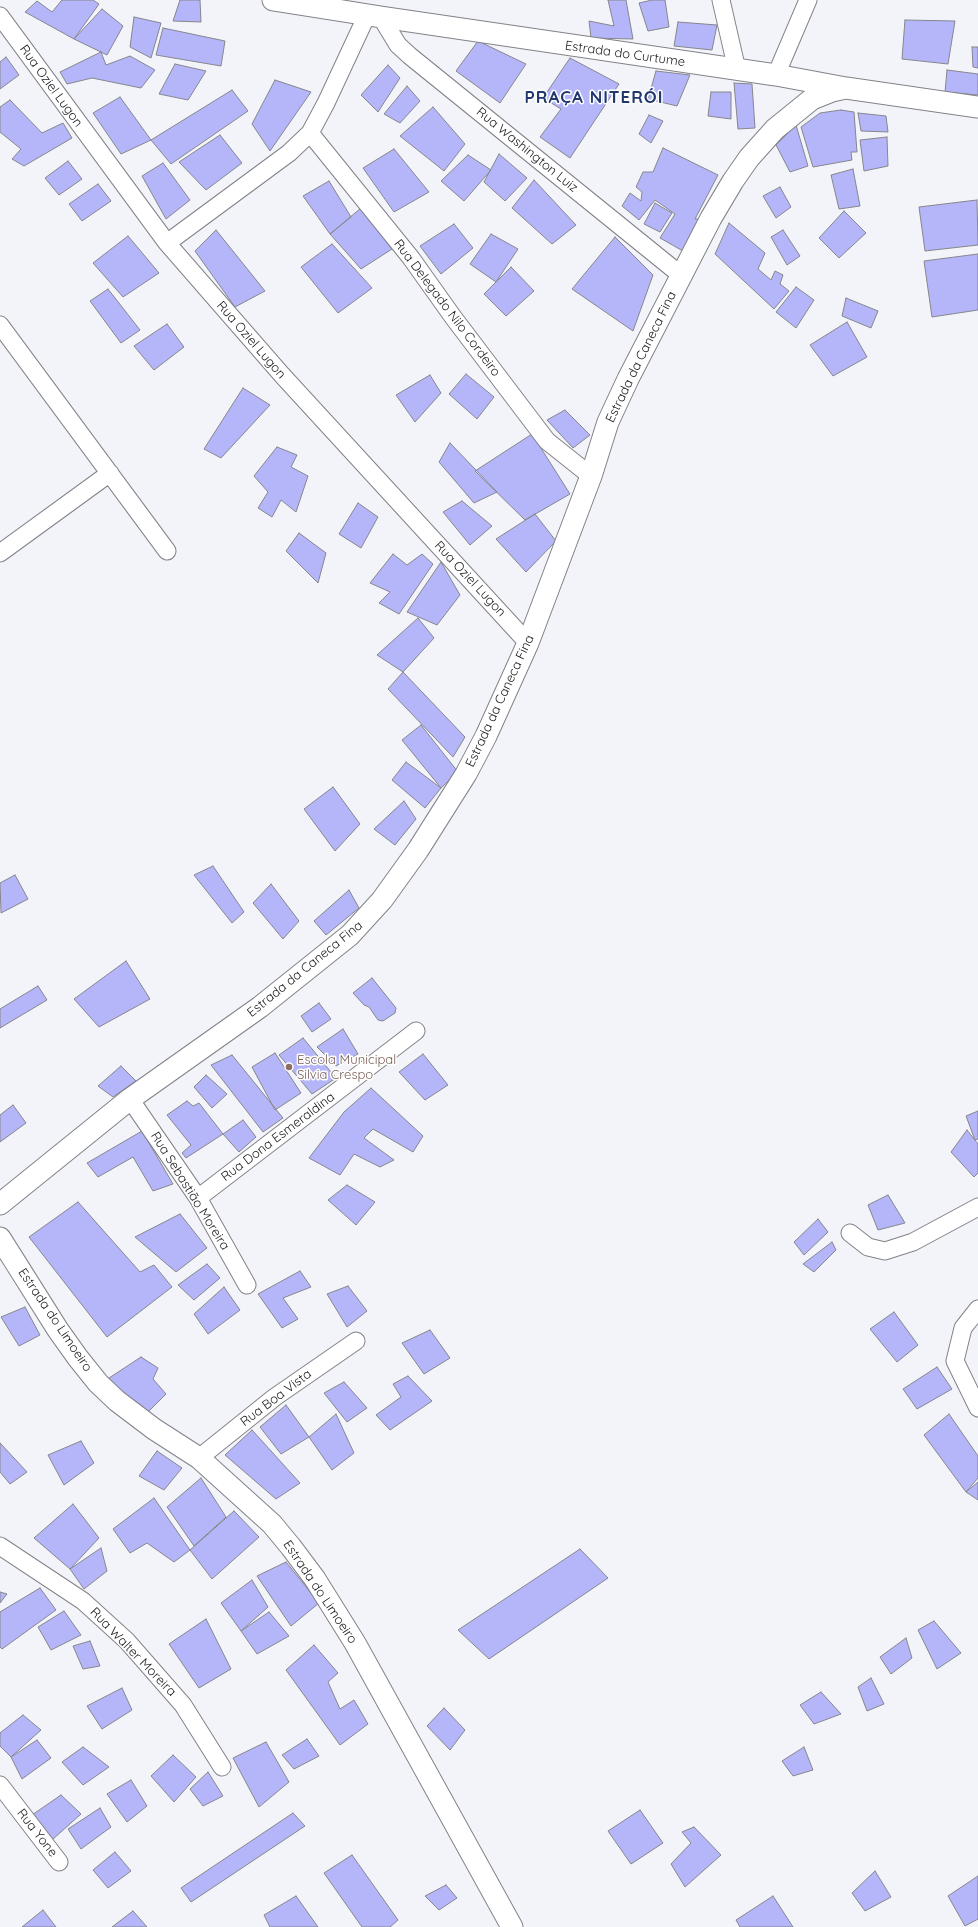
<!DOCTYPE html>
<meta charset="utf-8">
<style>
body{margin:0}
canvas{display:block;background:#f3f4fa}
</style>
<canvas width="978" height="1927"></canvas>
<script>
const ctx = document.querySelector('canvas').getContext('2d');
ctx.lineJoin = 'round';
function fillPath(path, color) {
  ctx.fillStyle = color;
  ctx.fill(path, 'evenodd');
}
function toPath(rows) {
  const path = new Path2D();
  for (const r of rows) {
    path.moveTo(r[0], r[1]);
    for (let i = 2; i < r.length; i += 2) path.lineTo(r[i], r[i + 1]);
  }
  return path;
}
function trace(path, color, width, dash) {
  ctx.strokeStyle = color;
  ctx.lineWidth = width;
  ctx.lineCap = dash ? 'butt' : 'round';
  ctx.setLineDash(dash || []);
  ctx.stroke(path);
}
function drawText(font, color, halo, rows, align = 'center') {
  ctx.font = font + ' Quicksand,sans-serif';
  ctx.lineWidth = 3;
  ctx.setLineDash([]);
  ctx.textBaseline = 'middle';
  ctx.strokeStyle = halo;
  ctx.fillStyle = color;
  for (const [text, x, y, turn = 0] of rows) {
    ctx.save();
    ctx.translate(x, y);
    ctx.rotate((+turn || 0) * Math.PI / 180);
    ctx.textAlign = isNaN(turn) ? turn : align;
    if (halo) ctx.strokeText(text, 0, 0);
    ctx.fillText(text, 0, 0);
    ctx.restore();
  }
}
const building = toPath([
 [62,0,93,0,99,4,74,39,25,12,37,1,52,12,62,0],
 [180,0,200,0,201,22,173,21,180,0],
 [608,0,626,0,633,39,591,38,589,21,614,26,608,0],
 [652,0,665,0,669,27,648,31,639,3,652,0],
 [102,9,123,26,107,55,74,39,102,9],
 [134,17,161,23,151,58,130,47,134,17],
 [905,20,955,21,948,64,902,59,905,20],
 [678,22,717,25,712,50,674,46,678,22],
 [163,28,225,41,221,66,156,55,163,28],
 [478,41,526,64,500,103,456,71,478,41],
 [972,47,978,47,978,68,973,67,972,47],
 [101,52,106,65,130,56,155,70,141,88,92,78,67,84,60,72,101,52],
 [6,57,19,75,0,89,0,62,6,57],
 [570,58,619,84,570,158,540,137,561,109,543,98,570,58],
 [175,64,206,71,188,100,159,94,175,64],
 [388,65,400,78,378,112,361,95,388,65],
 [947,70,978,74,978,95,945,92,947,70],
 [656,71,690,75,677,106,648,99,656,71],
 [275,80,311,92,270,151,252,124,275,80],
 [734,83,752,84,755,128,738,129,734,83],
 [407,86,420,101,400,123,384,114,407,86],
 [232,90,248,111,171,164,151,140,232,90],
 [711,92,731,92,731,119,708,116,711,92],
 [120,97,151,140,121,154,93,113,120,97],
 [10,100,42,133,63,123,72,138,24,166,12,159,21,149,0,132,0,107,10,100],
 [433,107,465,144,444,171,400,136,433,107],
 [841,110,854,112,857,152,851,152,852,160,813,167,801,127,820,113,841,110],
 [858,113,886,116,888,132,861,131,858,113],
 [649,115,663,121,651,143,639,134,649,115],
 [796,125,808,166,790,172,776,145,796,125],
 [220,135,242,163,206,190,179,162,220,135],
 [887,137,888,166,864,171,860,140,887,137],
 [663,148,718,175,695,219,702,219,683,251,660,238,675,214,655,200,639,220,622,206,630,193,641,201,642,192,636,187,643,172,653,172,663,148],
 [394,149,429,192,394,212,363,168,394,149],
 [499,154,527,178,505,201,484,182,499,154],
 [468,155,491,170,464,201,441,181,468,155],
 [68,161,82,179,59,195,45,178,68,161],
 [163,163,190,200,166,219,142,176,163,163],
 [853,169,860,206,839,209,831,175,853,169],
 [534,180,576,225,552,244,512,208,534,180],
 [329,181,351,217,330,234,303,196,329,181],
 [98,184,111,201,82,221,69,204,98,184],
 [780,187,791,207,776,218,763,196,780,187],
 [977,200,978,245,925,251,919,207,977,200],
 [655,203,672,213,660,232,644,224,655,203],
 [361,208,392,249,361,269,330,234,361,208],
 [844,211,866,233,839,258,819,238,844,211],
 [729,223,765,253,758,269,771,280,775,271,783,275,780,284,789,291,774,309,715,254,729,223],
 [454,224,473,248,441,274,420,246,454,224],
 [216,230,265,291,235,307,195,251,216,230],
 [783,230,800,256,787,265,771,237,783,230],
 [491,234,518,249,496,282,470,264,491,234],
 [128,236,159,273,123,297,93,263,128,236],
 [615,237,653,275,633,331,572,289,615,237],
 [332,244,372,288,338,313,301,267,332,244],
 [978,254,978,310,932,317,924,261,978,254],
 [511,267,534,291,506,316,484,294,511,267],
 [796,287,814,300,796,328,776,312,796,287],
 [108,289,140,330,121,343,90,301,108,289],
 [846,298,878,311,871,328,842,316,846,298],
 [847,322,867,357,833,376,810,345,847,322],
 [167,324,184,347,154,370,134,346,167,324],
 [466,374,494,397,477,419,449,394,466,374],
 [430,375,441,393,415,422,396,395,430,375],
 [243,388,270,405,221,458,204,449,243,388],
 [565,410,590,435,573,448,547,420,565,410],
 [532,434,570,494,525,520,475,471,532,434],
 [450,443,497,492,474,503,439,462,450,443],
 [277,447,297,455,291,467,308,476,296,512,281,500,272,517,258,508,268,492,254,476,277,447],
 [462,501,492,526,470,545,443,512,462,501],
 [358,503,378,517,361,548,339,534,358,503],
 [535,514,556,541,526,572,496,539,535,514],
 [299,533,326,553,318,583,286,551,299,533],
 [393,554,407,565,422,554,433,564,399,614,379,603,390,592,370,583,393,554],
 [441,562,460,595,437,625,407,612,441,562],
 [418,618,434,638,403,672,377,655,418,618],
 [403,672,465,737,453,757,388,689,403,672],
 [421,725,458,772,441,788,402,740,421,725],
 [406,762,441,788,425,808,392,780,406,762],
 [333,787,360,824,335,851,304,809,333,787],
 [404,801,416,819,395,845,374,829,404,801],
 [213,866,244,912,232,923,194,875,213,866],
 [15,875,28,899,1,913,0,883,15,875],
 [271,884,299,921,283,939,253,903,271,884],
 [349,890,359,908,326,935,314,921,349,890],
 [126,961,150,999,99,1027,74,999,126,961],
 [372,978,396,1008,395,1013,383,1021,378,1020,369,1007,364,1005,353,993,372,978],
 [38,986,47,1000,0,1028,0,1009,38,986],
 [319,1003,331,1019,312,1032,301,1016,319,1003],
 [343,1029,358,1054,336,1066,317,1047,343,1029],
 [303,1038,336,1078,312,1094,279,1055,303,1038],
 [275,1053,301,1093,275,1110,252,1067,275,1053],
 [423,1054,448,1085,425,1100,399,1072,423,1054],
 [232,1055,283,1118,263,1132,211,1065,232,1055],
 [121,1066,136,1081,113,1097,98,1086,121,1066],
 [206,1075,227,1094,212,1108,194,1087,206,1075],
 [371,1088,423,1136,413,1152,373,1129,364,1138,394,1160,380,1167,354,1154,340,1175,309,1158,344,1112,371,1088],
 [187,1101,193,1106,199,1103,223,1134,186,1158,182,1153,191,1145,167,1115,187,1101],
 [13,1105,26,1123,0,1142,0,1115,13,1105],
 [978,1111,978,1139,975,1140,966,1116,978,1111],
 [243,1120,256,1137,239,1152,223,1134,243,1120],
 [967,1130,978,1144,978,1173,974,1177,951,1152,967,1130],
 [142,1131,173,1184,153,1191,133,1157,98,1177,87,1163,142,1131],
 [347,1185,375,1202,356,1225,328,1200,347,1185],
 [888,1195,905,1223,878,1230,868,1205,888,1195],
 [78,1202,140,1272,154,1265,172,1287,107,1337,29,1237,78,1202],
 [180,1214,207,1248,176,1272,135,1237,180,1214],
 [818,1219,828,1232,804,1255,794,1242,818,1219],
 [832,1242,836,1250,814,1272,803,1264,832,1242],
 [207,1264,220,1278,194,1300,178,1285,207,1264],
 [300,1271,311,1287,283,1298,298,1319,282,1328,258,1294,300,1271],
 [348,1286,367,1311,347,1327,327,1294,348,1286],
 [224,1287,240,1310,208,1334,194,1314,224,1287],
 [25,1307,40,1335,19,1346,1,1317,25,1307],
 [894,1312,918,1345,897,1362,870,1329,894,1312],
 [430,1330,450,1358,424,1374,402,1343,430,1330],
 [141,1357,158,1368,153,1379,166,1394,148,1412,106,1380,141,1357],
 [937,1367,952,1389,917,1409,903,1389,937,1367],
 [408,1376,432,1401,390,1430,376,1415,401,1397,393,1384,408,1376],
 [344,1382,367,1408,347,1422,324,1393,344,1382],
 [286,1405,309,1437,281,1454,260,1427,286,1405],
 [336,1414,354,1453,332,1470,309,1437,336,1414],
 [949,1414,978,1456,978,1478,966,1492,924,1435,949,1414],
 [252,1430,300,1483,276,1499,225,1455,252,1430],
 [81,1441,94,1463,64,1485,48,1455,81,1441],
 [0,1443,27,1472,10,1484,0,1472,0,1443],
 [157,1451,182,1468,164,1490,139,1476,157,1451],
 [201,1478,226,1517,194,1546,167,1507,201,1478],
 [978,1482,978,1500,966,1492,978,1482],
 [154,1498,190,1550,174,1562,147,1543,130,1553,113,1529,154,1498],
 [73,1504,99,1538,70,1569,34,1538,73,1504],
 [234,1511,259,1537,212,1579,190,1550,234,1511],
 [101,1548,107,1571,84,1589,70,1569,101,1548],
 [580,1549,608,1578,489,1659,458,1630,580,1549],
 [286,1562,319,1603,291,1626,257,1576,286,1562],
 [252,1580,268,1607,241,1631,221,1603,252,1580],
 [40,1588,56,1610,2,1649,0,1647,0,1612,40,1588],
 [0,1592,7,1594,0,1603,0,1592],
 [64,1611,81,1635,51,1650,38,1627,64,1611],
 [269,1612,289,1636,257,1654,241,1631,269,1612],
 [206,1619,231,1669,199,1688,169,1644,206,1619],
 [934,1621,961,1653,937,1669,918,1630,934,1621],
 [906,1638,912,1658,891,1674,880,1657,906,1638],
 [90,1641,100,1666,83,1669,73,1646,90,1641],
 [314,1645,338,1673,328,1682,340,1709,354,1700,368,1724,340,1745,286,1670,314,1645],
 [871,1678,884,1704,867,1711,858,1687,871,1678],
 [122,1688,132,1710,102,1729,87,1706,122,1688],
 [821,1692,841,1714,814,1724,800,1705,821,1692],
 [444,1708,465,1730,450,1750,427,1726,444,1708],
 [23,1715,41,1730,11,1757,0,1746,0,1733,23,1715],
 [307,1739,319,1756,294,1769,282,1755,307,1739],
 [37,1740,51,1758,22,1779,11,1757,37,1740],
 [266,1742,289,1782,259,1807,233,1758,266,1742],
 [83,1747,109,1767,83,1785,62,1762,83,1747],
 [804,1747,813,1770,793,1776,782,1761,804,1747],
 [173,1755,196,1777,174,1802,151,1776,173,1755],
 [208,1772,223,1796,203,1806,190,1789,208,1772],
 [131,1780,147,1806,127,1822,107,1794,131,1780],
 [61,1795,81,1814,52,1840,32,1815,61,1795],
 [100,1808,111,1827,81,1849,68,1829,100,1808],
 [640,1810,663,1843,631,1864,608,1831,640,1810],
 [293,1813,305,1826,191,1902,181,1888,293,1813],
 [694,1827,721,1855,685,1887,671,1864,691,1843,682,1832,694,1827],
 [115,1852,131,1871,108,1888,93,1870,115,1852],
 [352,1855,398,1920,390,1927,362,1927,324,1873,352,1855],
 [875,1871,891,1897,865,1911,852,1893,875,1871],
 [978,1876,978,1919,965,1926,948,1896,978,1876],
 [446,1885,457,1898,439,1910,425,1896,446,1885],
 [296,1896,318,1927,270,1927,264,1915,296,1896],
 [773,1896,793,1927,740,1927,736,1920,773,1896],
 [43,1910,56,1927,22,1927,43,1910],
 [133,1911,147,1927,112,1927,133,1911]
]);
const minor = toPath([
 [721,0,737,70],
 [0,16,167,243,282,375,528,643],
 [381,17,398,45,410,56,682,276],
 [776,75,808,0],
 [310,133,411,258,453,317,547,441,591,476],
 [167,243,289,153,310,133,326,103,367,15],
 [0,325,167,551],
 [0,553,110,473],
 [130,1099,198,1198,247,1285],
 [198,1198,416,1031],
 [850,1233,868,1247,885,1251,913,1242,978,1207],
 [978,1309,963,1328,955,1361,978,1408],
 [199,1458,275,1397,356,1341],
 [0,1546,83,1601,127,1641,183,1705,222,1767],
 [0,1785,59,1862]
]);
const tertiary = toPath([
 [273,0,381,17,776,75,846,88,978,107],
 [0,1204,130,1099,260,1007,350,935,382,900,418,850,466,774,486,736,528,643,591,476,608,422,628,379,711,218,733,181,749,158,775,129,812,99,832,91,846,88],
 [0,1238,58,1330,78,1358,98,1383,117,1401,154,1429,199,1458,272,1524,291,1547,315,1579,355,1643,512,1927]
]);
const markers = [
 [289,1067,4,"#8d6e63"]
];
const streetNames = [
 ["Estrada do Curtume",625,54,8],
 ["Rua Oziel Lugon",51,86,54],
 ["Rua Washington Luiz",527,150,39],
 ["Rua Delegado Nilo Cordeiro",447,308,53],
 ["Rua Oziel Lugon",251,340,49],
 ["Estrada da Caneca Fina",641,357,-64],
 ["Rua Oziel Lugon",470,579,47],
 ["Estrada da Caneca Fina",500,701,-65],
 ["Estrada da Caneca Fina",305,969,-39],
 ["Rua Dona Esmeraldina",278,1137,-37],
 ["Rua Sebastião Moreira",190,1191,58],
 ["Estrada do Limoeiro",55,1320,56],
 ["Rua Boa Vista",276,1398,-37],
 ["Estrada do Limoeiro",320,1592,56],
 ["Rua Walter Moreira",133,1652,46],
 ["Rua Yone",37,1833,52]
];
const educationNames = [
 ["Escola Municipal",297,1060],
 ["Silvia Crespo",297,1075]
];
const districtNames = [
 ["PRAÇA NITERÓI",594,98]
];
fillPath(building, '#b4b6f9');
trace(building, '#86868c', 1);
trace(minor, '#828388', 19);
trace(tertiary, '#828388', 23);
trace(minor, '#fff', 17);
trace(tertiary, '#fff', 21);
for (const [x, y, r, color] of markers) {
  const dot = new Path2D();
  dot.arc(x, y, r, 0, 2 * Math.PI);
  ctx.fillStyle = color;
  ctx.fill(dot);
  trace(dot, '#fff', 1.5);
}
drawText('13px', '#202023', '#fff', streetNames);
drawText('13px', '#785e54', '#fff', educationNames, 'left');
ctx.letterSpacing = '1px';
drawText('bold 17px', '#21376e', '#fff', districtNames);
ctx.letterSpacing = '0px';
</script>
